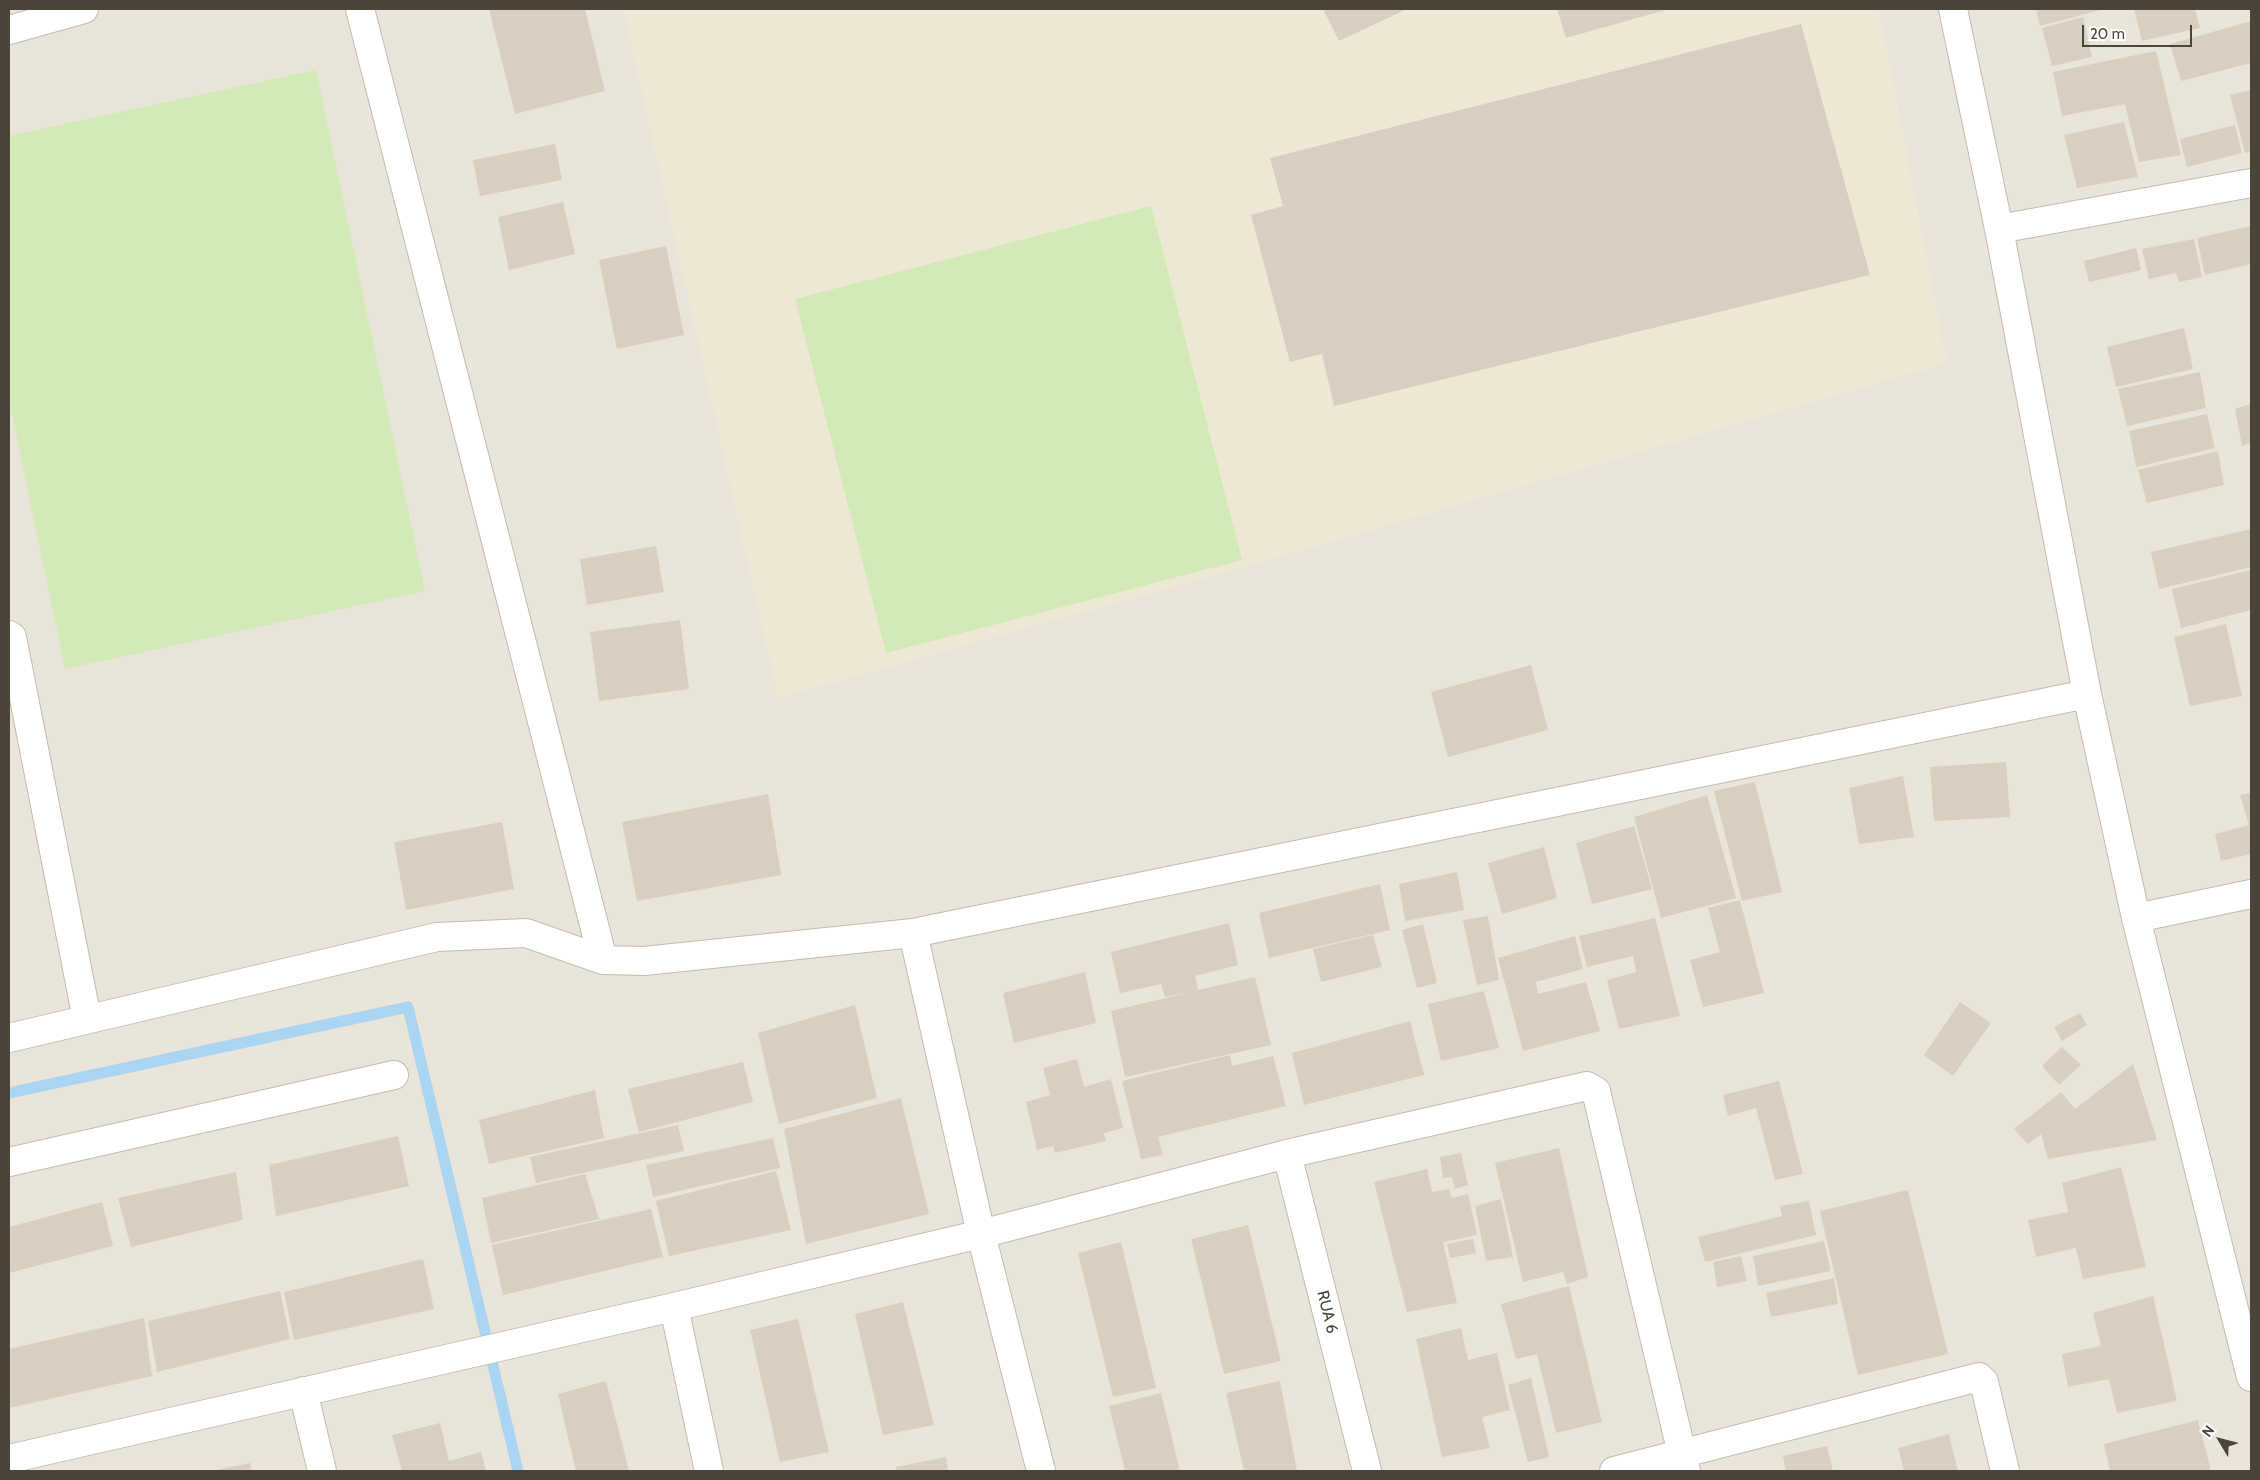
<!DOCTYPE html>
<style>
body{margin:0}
#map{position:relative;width:2260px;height:1480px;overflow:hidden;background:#f6f3ec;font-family:Cabin,sans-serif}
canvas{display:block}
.frame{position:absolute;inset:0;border:10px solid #4b4439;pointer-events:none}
.north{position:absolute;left:2195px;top:1415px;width:50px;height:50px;-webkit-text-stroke:4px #fff;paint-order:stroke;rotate:307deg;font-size:14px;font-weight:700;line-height:20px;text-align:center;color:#4b4439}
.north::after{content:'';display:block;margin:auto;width:18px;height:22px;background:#4b4439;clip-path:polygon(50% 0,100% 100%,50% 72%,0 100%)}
.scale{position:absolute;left:2082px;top:25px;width:110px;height:22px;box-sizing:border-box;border:2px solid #4b4439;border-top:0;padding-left:6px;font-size:15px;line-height:18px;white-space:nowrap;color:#4b4439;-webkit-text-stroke:4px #fff;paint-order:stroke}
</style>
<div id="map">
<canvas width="2260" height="1480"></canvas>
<div class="frame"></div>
<div class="north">N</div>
<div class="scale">20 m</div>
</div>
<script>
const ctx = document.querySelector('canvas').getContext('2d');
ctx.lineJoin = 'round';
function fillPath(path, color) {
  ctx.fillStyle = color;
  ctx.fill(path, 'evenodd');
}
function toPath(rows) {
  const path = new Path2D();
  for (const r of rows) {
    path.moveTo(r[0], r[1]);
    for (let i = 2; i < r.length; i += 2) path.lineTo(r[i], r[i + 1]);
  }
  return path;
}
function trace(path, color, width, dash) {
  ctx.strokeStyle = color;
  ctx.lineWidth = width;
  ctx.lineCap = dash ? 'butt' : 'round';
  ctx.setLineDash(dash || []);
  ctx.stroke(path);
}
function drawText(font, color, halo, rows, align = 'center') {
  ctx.font = font + ' Cabin,sans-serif';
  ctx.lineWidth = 4;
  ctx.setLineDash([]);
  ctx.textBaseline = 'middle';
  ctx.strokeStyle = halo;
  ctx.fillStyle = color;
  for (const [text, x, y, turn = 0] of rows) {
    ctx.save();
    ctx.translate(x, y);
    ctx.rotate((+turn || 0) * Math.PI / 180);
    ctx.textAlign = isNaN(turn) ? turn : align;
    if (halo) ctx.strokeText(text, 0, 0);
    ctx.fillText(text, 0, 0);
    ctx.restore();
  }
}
const residential = toPath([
 [9,9,2251,9,2251,1471,9,1471]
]);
const education = toPath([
 [623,9,1879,9,1947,363,1255,564,778,698]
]);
const green = toPath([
 [316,70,425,591,65,669,9,400,9,136],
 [1151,206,1242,560,886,653,795,299]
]);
const stream = toPath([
 [9,1093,408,1007,518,1471]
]);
const building = toPath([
 [489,9,585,9,605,91,515,114],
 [1323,9,1407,9,1339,41],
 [1557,9,1669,9,1566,38],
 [2036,9,2104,9,2040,26],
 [2134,9,2195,9,2200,28,2142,41],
 [2083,17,2092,57,2052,66,2042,28],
 [2251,21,2251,63,2181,81,2170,44],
 [1801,24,1870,275,1334,406,1322,354,1290,362,1251,215,1283,206,1270,158],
 [2156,51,2181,155,2139,162,2125,104,2062,116,2053,72],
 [2251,90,2251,151,2245,153,2230,95],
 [2124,122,2138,177,2077,188,2064,135],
 [2235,125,2242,153,2187,167,2180,139],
 [555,144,562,180,480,196,473,160],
 [563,202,575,254,509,270,498,217],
 [2251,226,2251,264,2205,275,2197,238],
 [2194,239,2202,277,2179,282,2176,273,2149,279,2142,249],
 [666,246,684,335,617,349,599,260],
 [2136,248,2141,270,2089,282,2084,261],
 [2184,328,2193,369,2116,387,2107,347],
 [2200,372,2206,408,2127,426,2118,389],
 [2251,404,2251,443,2242,446,2235,409],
 [2207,414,2215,448,2136,467,2129,431],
 [2218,451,2224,485,2147,503,2138,470],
 [2251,529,2251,567,2159,589,2151,552],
 [656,546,664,592,587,605,580,559],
 [2251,570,2251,610,2181,628,2172,589],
 [680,620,689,689,599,701,590,632],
 [2226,624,2242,696,2190,706,2174,637],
 [1531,665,1548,730,1448,757,1431,692],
 [2006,762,2010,817,1934,821,1930,767],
 [1903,776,1914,837,1859,844,1849,788],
 [1755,782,1782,892,1742,901,1714,791],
 [2251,793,2251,854,2221,861,2215,834,2249,825,2240,795],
 [768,794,781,875,637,901,622,822],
 [1707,795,1736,898,1661,918,1634,817],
 [502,822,514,889,406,910,394,842],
 [1634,826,1652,889,1592,904,1576,843],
 [1544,847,1557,898,1502,914,1488,863],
 [1457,872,1464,910,1405,921,1399,884],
 [1380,884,1390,930,1269,958,1259,913],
 [1740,900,1764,993,1703,1007,1690,960,1720,952,1708,908],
 [1488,916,1499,980,1477,985,1463,920],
 [1655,918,1680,1016,1619,1029,1607,980,1636,972,1633,956,1587,967,1579,936],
 [1229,923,1238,965,1195,976,1198,990,1255,977,1271,1045,1125,1077,1111,1011,1187,993,1165,997,1161,984,1120,993,1111,952],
 [1423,924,1437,983,1417,988,1402,930],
 [1373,935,1382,967,1321,982,1313,949],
 [1575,936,1583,969,1536,982,1538,994,1586,982,1600,1031,1523,1051,1498,958],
 [1085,972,1096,1023,1014,1043,1003,993],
 [1484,991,1499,1048,1441,1061,1428,1004],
 [1960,1002,1991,1023,1953,1076,1924,1055],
 [855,1005,877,1098,779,1124,758,1033],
 [2080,1013,2087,1025,2062,1041,2054,1027],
 [1410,1021,1424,1075,1304,1105,1292,1053],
 [2062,1047,2081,1065,2059,1085,2042,1066],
 [1230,1055,1232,1066,1273,1056,1286,1106,1158,1137,1163,1155,1141,1159,1122,1081],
 [1077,1059,1084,1087,1111,1079,1123,1128,1104,1133,1106,1141,1055,1153,1053,1146,1037,1150,1026,1102,1050,1095,1043,1068],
 [743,1062,753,1102,639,1132,628,1089],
 [2133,1064,2157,1140,2048,1159,2041,1134,2028,1144,2014,1129,2061,1092,2075,1109],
 [1779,1081,1803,1174,1775,1180,1756,1108,1728,1116,1723,1095],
 [595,1090,604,1138,489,1164,479,1120],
 [901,1098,929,1214,806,1244,784,1129],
 [678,1125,684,1151,536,1183,530,1157],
 [398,1136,409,1186,276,1216,269,1165],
 [773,1138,780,1168,653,1197,646,1165],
 [1559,1148,1588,1277,1567,1284,1563,1272,1523,1282,1495,1163],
 [1461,1153,1468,1185,1455,1189,1452,1177,1443,1178,1440,1157],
 [2121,1167,2146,1267,2083,1279,2076,1248,2036,1257,2028,1220,2068,1212,2062,1183],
 [1427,1169,1432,1192,1449,1189,1452,1198,1468,1194,1477,1235,1443,1242,1457,1303,1407,1312,1374,1182],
 [776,1171,791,1230,669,1256,656,1201],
 [236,1172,243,1220,131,1247,118,1198],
 [585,1174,599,1219,491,1243,482,1198],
 [1908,1190,1948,1354,1858,1375,1820,1211],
 [1501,1199,1513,1257,1486,1261,1475,1206],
 [1809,1201,1816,1235,1705,1262,1698,1237,1782,1216,1780,1206],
 [102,1202,113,1246,9,1273,9,1227],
 [651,1209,663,1257,503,1295,492,1245],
 [1248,1225,1281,1361,1224,1374,1191,1239],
 [1473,1239,1476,1253,1450,1258,1447,1244],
 [1824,1241,1831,1271,1758,1286,1753,1256],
 [1121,1242,1156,1388,1113,1397,1078,1253],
 [1741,1256,1747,1281,1717,1287,1713,1262],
 [423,1259,434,1309,294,1340,284,1292],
 [1834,1278,1838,1304,1771,1317,1766,1293],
 [1569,1286,1602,1422,1556,1433,1537,1354,1516,1359,1501,1304],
 [280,1291,290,1339,157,1372,148,1321],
 [2153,1296,2177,1401,2117,1413,2109,1379,2068,1387,2062,1354,2101,1346,2093,1313],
 [903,1302,934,1425,883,1435,855,1314],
 [144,1318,152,1376,9,1408,9,1349],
 [798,1319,829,1452,780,1462,750,1330],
 [1461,1328,1468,1360,1497,1353,1510,1410,1482,1417,1490,1448,1442,1457,1416,1339],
 [1531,1378,1549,1457,1528,1462,1508,1385],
 [606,1381,629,1471,576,1471,558,1394],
 [1280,1381,1297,1471,1244,1471,1226,1393],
 [1161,1393,1180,1471,1125,1471,1109,1406],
 [2198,1420,2211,1471,2110,1471,2104,1444],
 [440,1423,449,1461,481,1452,486,1471,402,1471,392,1435],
 [1949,1434,1958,1471,1904,1471,1898,1448],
 [1827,1446,1833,1471,1786,1471,1783,1456],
 [946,1457,948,1471,897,1471,896,1467],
 [250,1463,252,1471,216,1471,216,1470]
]);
const minor = toPath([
 [360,9,603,960],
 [1953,9,1999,229,2087,694,2136,918,2251,1377],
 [9,30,84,9],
 [1999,229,2251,183],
 [9,635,12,637,87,1019],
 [2136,918,2251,894],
 [913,933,981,1234,1041,1471],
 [9,1038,437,937,526,933,603,960,644,961,913,933,2087,694],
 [1287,1154,1367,1471],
 [9,1162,394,1075],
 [674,1307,709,1471],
 [303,1391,322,1471],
 [9,1459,674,1307,981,1234,1287,1154,1587,1086,1596,1091,1686,1471],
 [1614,1471,1979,1377,1984,1382,2005,1471]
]);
const streetNames = [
 ["RUA 6",1327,1312,76]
];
fillPath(residential, '#eae5da');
fillPath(education, '#efe8d6');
fillPath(green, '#d2eab5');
trace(stream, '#a9d4f2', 11);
fillPath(building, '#d8cfc1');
trace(minor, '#c2bbae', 30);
trace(minor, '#fff', 28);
drawText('16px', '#4b4439', '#fff', streetNames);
</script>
